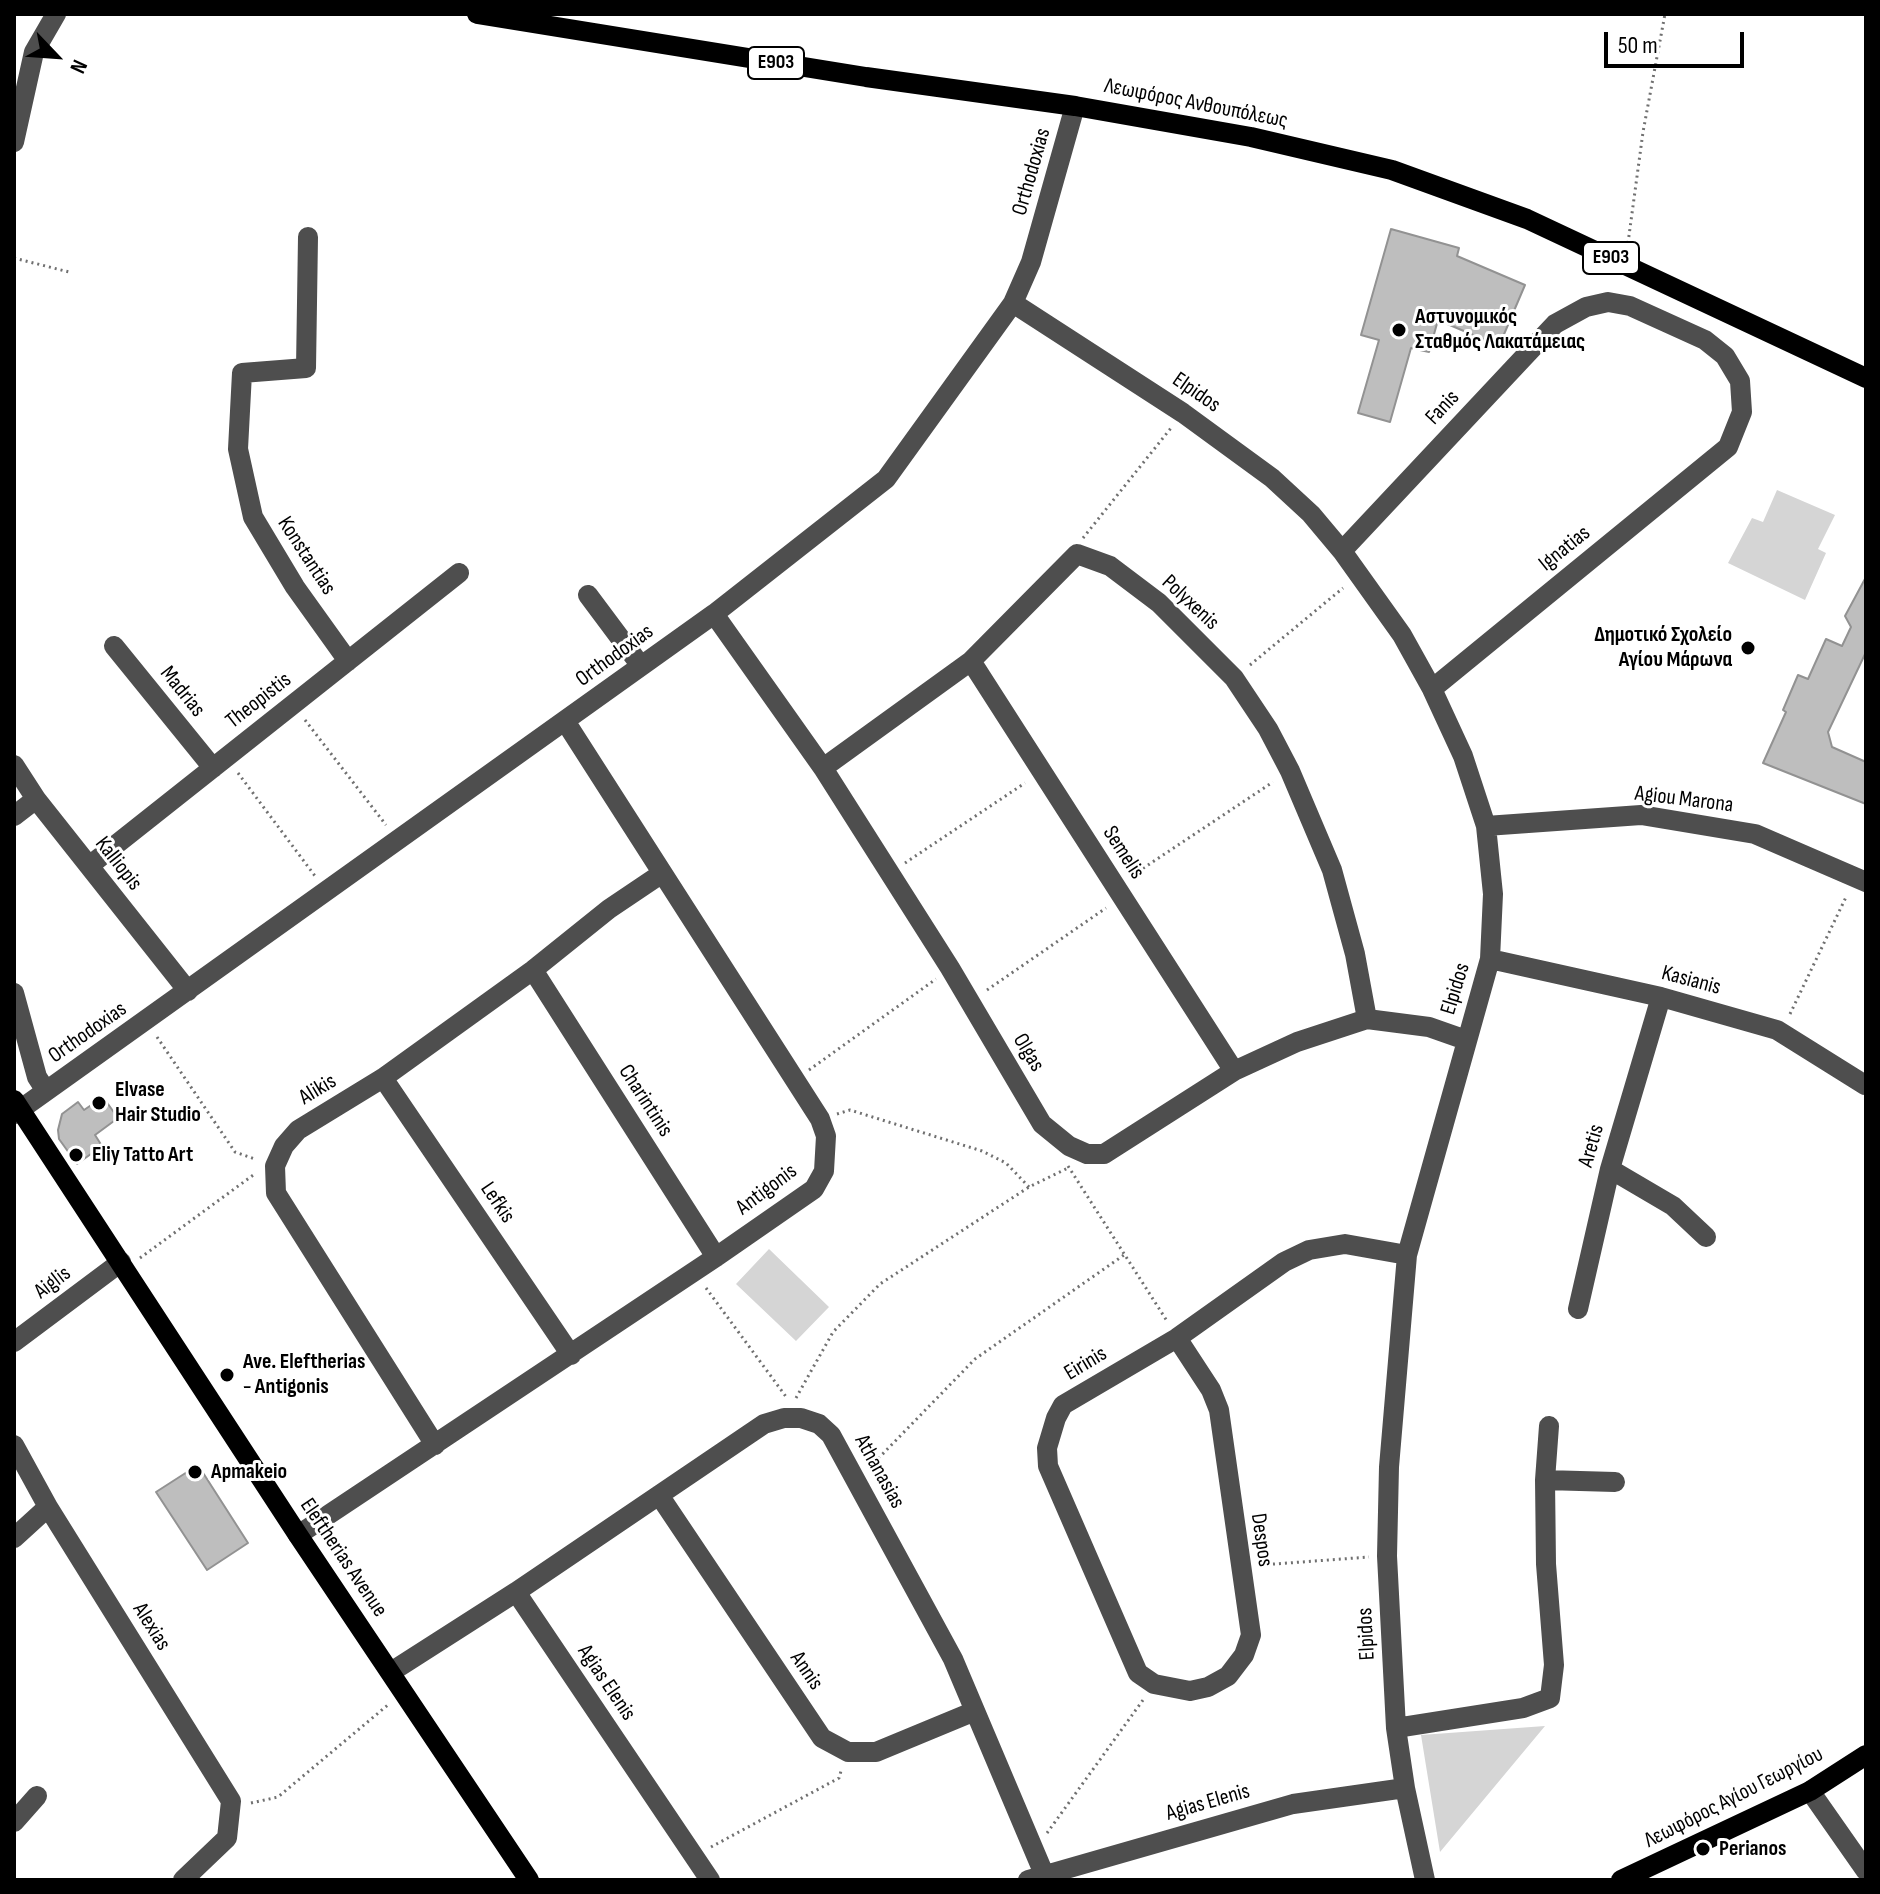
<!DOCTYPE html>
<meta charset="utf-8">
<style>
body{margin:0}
#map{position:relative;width:1880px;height:1894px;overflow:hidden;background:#fff;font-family:"Sofia Sans Condensed",sans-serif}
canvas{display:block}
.frame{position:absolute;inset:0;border:16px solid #000;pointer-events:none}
.north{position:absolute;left:16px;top:16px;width:80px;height:80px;-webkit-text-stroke:6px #fff;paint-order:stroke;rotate:115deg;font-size:22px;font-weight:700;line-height:32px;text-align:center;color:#000}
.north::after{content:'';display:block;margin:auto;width:28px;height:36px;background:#000;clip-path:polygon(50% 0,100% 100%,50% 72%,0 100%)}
.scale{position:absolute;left:1604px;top:32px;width:140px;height:36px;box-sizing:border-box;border:4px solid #000;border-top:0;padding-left:10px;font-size:24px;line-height:28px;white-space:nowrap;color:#000;-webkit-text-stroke:6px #fff;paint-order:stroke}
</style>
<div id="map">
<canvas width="1880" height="1894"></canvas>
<div class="frame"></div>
<div class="north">N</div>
<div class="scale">50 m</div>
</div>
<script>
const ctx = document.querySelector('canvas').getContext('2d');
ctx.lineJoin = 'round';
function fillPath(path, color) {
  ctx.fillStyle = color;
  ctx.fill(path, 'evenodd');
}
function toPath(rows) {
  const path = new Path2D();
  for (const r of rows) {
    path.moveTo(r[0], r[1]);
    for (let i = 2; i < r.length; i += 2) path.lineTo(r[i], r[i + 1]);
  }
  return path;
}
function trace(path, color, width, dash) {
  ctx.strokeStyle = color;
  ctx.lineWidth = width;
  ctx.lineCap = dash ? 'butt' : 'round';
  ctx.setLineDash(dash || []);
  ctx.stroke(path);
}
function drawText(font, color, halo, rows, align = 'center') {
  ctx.font = font + ' "Sofia Sans Condensed",sans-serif';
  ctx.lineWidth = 6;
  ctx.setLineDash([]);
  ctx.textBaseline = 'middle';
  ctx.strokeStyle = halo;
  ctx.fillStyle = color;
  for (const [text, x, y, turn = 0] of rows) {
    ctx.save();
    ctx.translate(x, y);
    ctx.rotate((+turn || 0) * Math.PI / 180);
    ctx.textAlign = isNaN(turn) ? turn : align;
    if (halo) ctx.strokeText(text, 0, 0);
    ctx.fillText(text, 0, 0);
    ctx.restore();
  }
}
const green = toPath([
 [1777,490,1835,515,1818,549,1826,553,1805,600,1728,563,1752,518,1763,522],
 [769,1249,829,1307,796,1341,736,1284],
 [1545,1726,1440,1852,1421,1735]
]);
const building = toPath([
 [1391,229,1459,248,1457,256,1525,285,1499,346,1438,320,1429,352,1411,348,1390,422,1358,413,1379,340,1361,335,1391,229],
 [1866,577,1866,652,1828,732,1832,747,1866,762,1866,804,1763,763,1786,712,1783,710,1798,675,1808,679,1826,639,1842,646,1851,627,1845,616,1866,577],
 [103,1097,118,1118,95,1135,102,1146,77,1164,59,1139,58,1130,62,1114,78,1102,84,1110,103,1097],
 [198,1465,248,1543,207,1570,156,1492,198,1465]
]);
const path = toPath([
 [1628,243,1643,132,1665,14],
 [14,258,69,272],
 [1083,538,1171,428],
 [1250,665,1343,588],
 [305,720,386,825],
 [238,773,315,876],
 [905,863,1025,783],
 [1133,875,1273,782],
 [987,990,1106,908],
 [1790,1014,1847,895],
 [157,1037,235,1152,255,1159],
 [809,1070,936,979],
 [837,1114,850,1110,982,1151,1006,1163,1029,1187],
 [1068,1166,1167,1321],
 [140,1258,256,1173],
 [706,1288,787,1398],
 [796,1398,833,1332,880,1284,1029,1187,1068,1168],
 [870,1467,975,1359,1124,1255],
 [1261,1565,1369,1557],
 [251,1803,278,1797,389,1704],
 [1047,1833,1143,1700],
 [711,1847,839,1778,841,1771]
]);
const minor = toPath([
 [14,142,34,52,56,14],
 [308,237,306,368,242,373,238,449,253,517,295,587,348,661],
 [1013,303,1183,413,1272,478,1311,514,1342,551,1402,635,1432,689,1463,756,1486,826,1493,894,1490,959,1407,1255,1389,1467,1387,1556,1396,1728,1405,1788,1425,1880],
 [1342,551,1555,324,1586,307,1608,302,1630,306,1705,340,1725,356,1740,381,1742,412,1728,447,1432,689],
 [588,595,641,666],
 [714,614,823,768,950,968,1042,1124,1069,1146,1087,1154,1104,1154,1234,1071,1297,1042,1367,1019,1429,1027,1466,1040],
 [114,646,213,768],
 [971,661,1234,1071],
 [14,765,36,799,188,991],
 [823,768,971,661,1077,554,1110,566,1159,603,1234,678,1268,729,1290,771,1332,870,1355,954,1367,1019],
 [14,816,36,799],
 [1486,826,1641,815,1755,834,1866,882],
 [89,866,459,573],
 [1490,959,1661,997,1777,1030,1865,1085],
 [533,970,716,1257],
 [14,993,37,1077,46,1091],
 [383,1078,571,1355],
 [14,1114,714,614,886,479,1013,303,1031,262,1075,106],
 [1610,1169,1673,1206,1706,1237],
 [1578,1309,1610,1169,1661,997],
 [1177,1338,1211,1390,1219,1410,1251,1635,1244,1655,1228,1676,1208,1687,1190,1691,1154,1684,1138,1673,1048,1466,1047,1448,1056,1418,1063,1405,1177,1338,1284,1262,1309,1250,1345,1244,1407,1255],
 [14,1342,121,1262],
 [14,1445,48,1507,231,1801,227,1838,183,1880],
 [435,1445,276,1193,275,1166,284,1146,298,1130,383,1078,533,970,609,909,661,874],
 [1545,1480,1615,1482],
 [659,1495,822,1738,848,1752,876,1752,975,1711],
 [298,1535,716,1257,814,1189,824,1171,826,1136,820,1119,565,721],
 [14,1538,48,1507],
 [516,1592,710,1880],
 [391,1672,516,1592,764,1424,784,1418,801,1418,819,1424,831,1435,953,1659,1044,1874],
 [1396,1728,1523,1708,1550,1698,1554,1665,1546,1564,1545,1480,1549,1426],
 [1810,1791,1866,1871],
 [14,1822,37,1796],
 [1028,1880,1293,1804,1405,1788]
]);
const major = toPath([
 [477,14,866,77,1075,106,1251,137,1392,170,1527,219,1866,378],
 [14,1100,298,1535,529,1880],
 [1621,1880,1810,1791,1866,1755]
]);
const markers = [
 [1399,330,8,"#000"],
 [1748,648,8,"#000"],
 [99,1103,8,"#000"],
 [76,1155,8,"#000"],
 [227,1375,8,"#000"],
 [195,1472,8,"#000"],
 [1703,1849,8,"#000"]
];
const shields = [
 [776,63,56],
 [1611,258,56]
];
const shieldNames = [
 ["E903",776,63],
 ["E903",1611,258]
];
const streetNames = [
 ["Λεωφόρος Ανθουπόλεως",1196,104,11],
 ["Orthodoxias",1032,172,-74],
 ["Elpidos",1196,393,35],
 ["Fanis",1443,408,-47],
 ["Ignatias",1565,549,-39],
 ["Konstantias",306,556,57],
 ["Polyxenis",1190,603,43],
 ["Orthodoxias",615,656,-36],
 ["Madrias",182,692,51],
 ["Theopistis",259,701,-38],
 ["Agiou Marona",1684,800,7],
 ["Semelis",1123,853,57],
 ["Kalliopis",118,864,52],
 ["Kasianis",1691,981,15],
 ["Elpidos",1456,989,-73],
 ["Orthodoxias",88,1033,-35],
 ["Olgas",1028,1053,59],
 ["Alikis",318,1090,-31],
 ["Charintinis",645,1101,57],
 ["Aretis",1592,1146,-74],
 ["Antigonis",767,1190,-37],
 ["Lefkis",497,1203,56],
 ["Aiglis",53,1283,-37],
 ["Eirinis",1086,1364,-31],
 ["Athanasias",879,1472,61],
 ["Despos",1261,1540,82],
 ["Eleftherias Avenue",343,1558,56],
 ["Alexias",151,1627,58],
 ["Elpidos",1367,1634,-93],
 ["Annis",806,1671,56],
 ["Agias Elenis",606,1683,56],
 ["Λεωφόρος Αγίου Γεωργίου",1734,1798,-27],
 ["Agias Elenis",1208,1803,-16]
];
const poiNames = [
 ["Αστυνομικός",1415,317],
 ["Σταθμός Λακατάμειας",1415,342],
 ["Δημοτικό Σχολείο",1732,635,"right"],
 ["Αγίου Μάρωνα",1732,660,"right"],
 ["Elvase",115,1090],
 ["Hair Studio",115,1115],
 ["Eliy Tatto Art",92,1155],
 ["Ave. Eleftherias",243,1362],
 ["- Antigonis",243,1387],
 ["Apmakeio",211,1472],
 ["Perianos",1719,1849]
];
fillPath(green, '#d5d5d5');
fillPath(building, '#bebebe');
trace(building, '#929292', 2);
trace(path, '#707070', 3, [2, 4]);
trace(minor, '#4e4e4e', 20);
trace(major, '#000', 20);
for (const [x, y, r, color] of markers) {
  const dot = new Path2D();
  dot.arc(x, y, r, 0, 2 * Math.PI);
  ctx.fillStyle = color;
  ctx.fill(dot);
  trace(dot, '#fff', 3);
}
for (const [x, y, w] of shields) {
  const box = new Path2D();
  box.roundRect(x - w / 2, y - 16, w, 32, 6);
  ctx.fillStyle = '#fff';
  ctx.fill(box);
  trace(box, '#000', 2);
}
drawText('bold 20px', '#000', null, shieldNames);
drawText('22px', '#000', '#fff', streetNames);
drawText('bold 22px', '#000', '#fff', poiNames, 'left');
</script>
